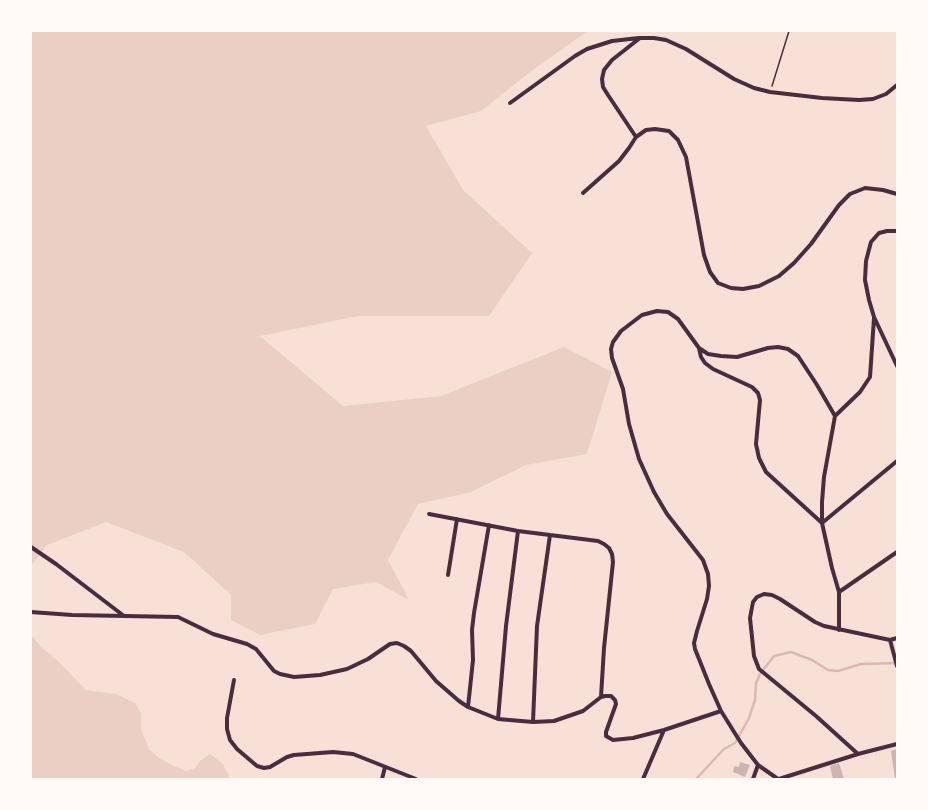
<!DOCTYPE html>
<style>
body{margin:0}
#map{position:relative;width:928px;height:810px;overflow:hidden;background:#f7e1d7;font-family:Poppins,sans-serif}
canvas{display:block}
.frame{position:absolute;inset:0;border:32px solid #fffaf5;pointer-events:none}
</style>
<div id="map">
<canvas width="928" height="810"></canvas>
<div class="frame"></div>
</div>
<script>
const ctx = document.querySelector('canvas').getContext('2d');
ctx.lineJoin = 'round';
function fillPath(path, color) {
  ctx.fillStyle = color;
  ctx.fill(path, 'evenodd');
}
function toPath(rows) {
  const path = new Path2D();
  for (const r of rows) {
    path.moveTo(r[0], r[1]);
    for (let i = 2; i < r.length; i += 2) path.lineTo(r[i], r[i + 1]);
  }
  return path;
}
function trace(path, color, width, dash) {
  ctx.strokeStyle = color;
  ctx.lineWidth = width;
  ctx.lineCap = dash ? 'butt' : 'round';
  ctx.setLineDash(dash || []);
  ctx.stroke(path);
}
const green = toPath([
 [31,31,588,31,534,69,481,111,426,126,463,190,532,253,489,316,358,316,260,336,343,406,441,396,564,347,612,372,587,454,526,465,471,492,418,504,388,560,409,600,376,582,333,589,315,624,260,635,231,620,231,595,184,552,106,522,47,545,31,566],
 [31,637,33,637,41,647,57,660,86,690,116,694,135,703,141,713,141,729,149,749,159,758,174,766,186,771,195,768,200,761,210,754,223,764,230,779,31,779]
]);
const stream = toPath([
 [696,779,724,749,735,743,749,718,755,700,756,683,760,674,774,656,791,652,812,660,828,670,838,671,861,664,897,663]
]);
const building = toPath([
 [897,749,897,779,895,779,891,751],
 [740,762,750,765,745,777,733,772,734,766,739,767],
 [839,763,844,779,833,779,830,766]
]);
const path = toPath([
 [772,86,789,31]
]);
const minor = toPath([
 [510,103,575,56,587,49,612,41,639,38],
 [636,137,608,95,603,87,602,79,604,70,612,60,640,38,654,38,666,40,686,49,734,79,754,88,770,92,822,98,859,100,873,99,886,94,897,85],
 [583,193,619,161,629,148,636,137,646,130,655,129,669,131,678,140,686,157,704,255,710,272,718,283,731,288,743,289,759,286,779,276,794,263,811,244,839,205,850,194,865,188,883,190,897,194],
 [897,231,887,231,879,233,871,242,866,261,865,280,869,300,874,317,897,366],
 [699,348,701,357,705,363,713,369,752,387,758,393,760,400,756,444,759,458,766,472,822,523,897,461],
 [835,416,860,392,870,377,874,318],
 [429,514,518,531,598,541,604,544,609,548,612,554,613,562,604,648,601,697],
 [31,547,56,564,124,616],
 [448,575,457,519],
 [839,592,897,552],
 [31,612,72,615,178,617,213,634,247,644,256,649,274,671,280,674,294,677,320,675,347,669,368,659,390,644,397,643,404,646,411,651,436,681,459,701,468,707,498,719,533,722,554,721,583,711,601,697,605,696,611,696,615,700,616,704,606,732,606,736,613,740,633,738,664,730,721,711],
 [890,640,897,666],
 [234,680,227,718,227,729,230,740,237,749,257,766,264,768,270,767,287,757,294,755,333,752,353,754,416,779],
 [468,707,473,660,472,630,474,613,489,525],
 [498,719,506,626,518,531],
 [533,722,537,626,550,535],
 [858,754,816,716,759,669,754,656,750,618,753,602,757,597,764,594,772,595,780,599,815,622,824,626,890,640,897,638],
 [382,779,385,767],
 [643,779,664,730],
 [753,779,758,765],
 [778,779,758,765,741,743,721,711,709,684,695,649,694,643,697,631,707,599,709,586,708,574,703,560,667,514,654,492,639,459,629,424,623,389,612,358,611,349,613,342,621,331,642,315,657,311,668,312,678,319,699,348,708,354,721,356,737,357,768,348,778,347,788,349,798,356,817,385,835,416,824,477,822,502,822,523,832,568,839,592,839,630],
 [779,779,858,754,897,744]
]);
fillPath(green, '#ebcfc5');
trace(stream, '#dcb8b0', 2.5);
fillPath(building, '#ccb4b1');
trace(path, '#4a2c40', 1.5);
trace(minor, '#4a2c40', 4);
</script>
